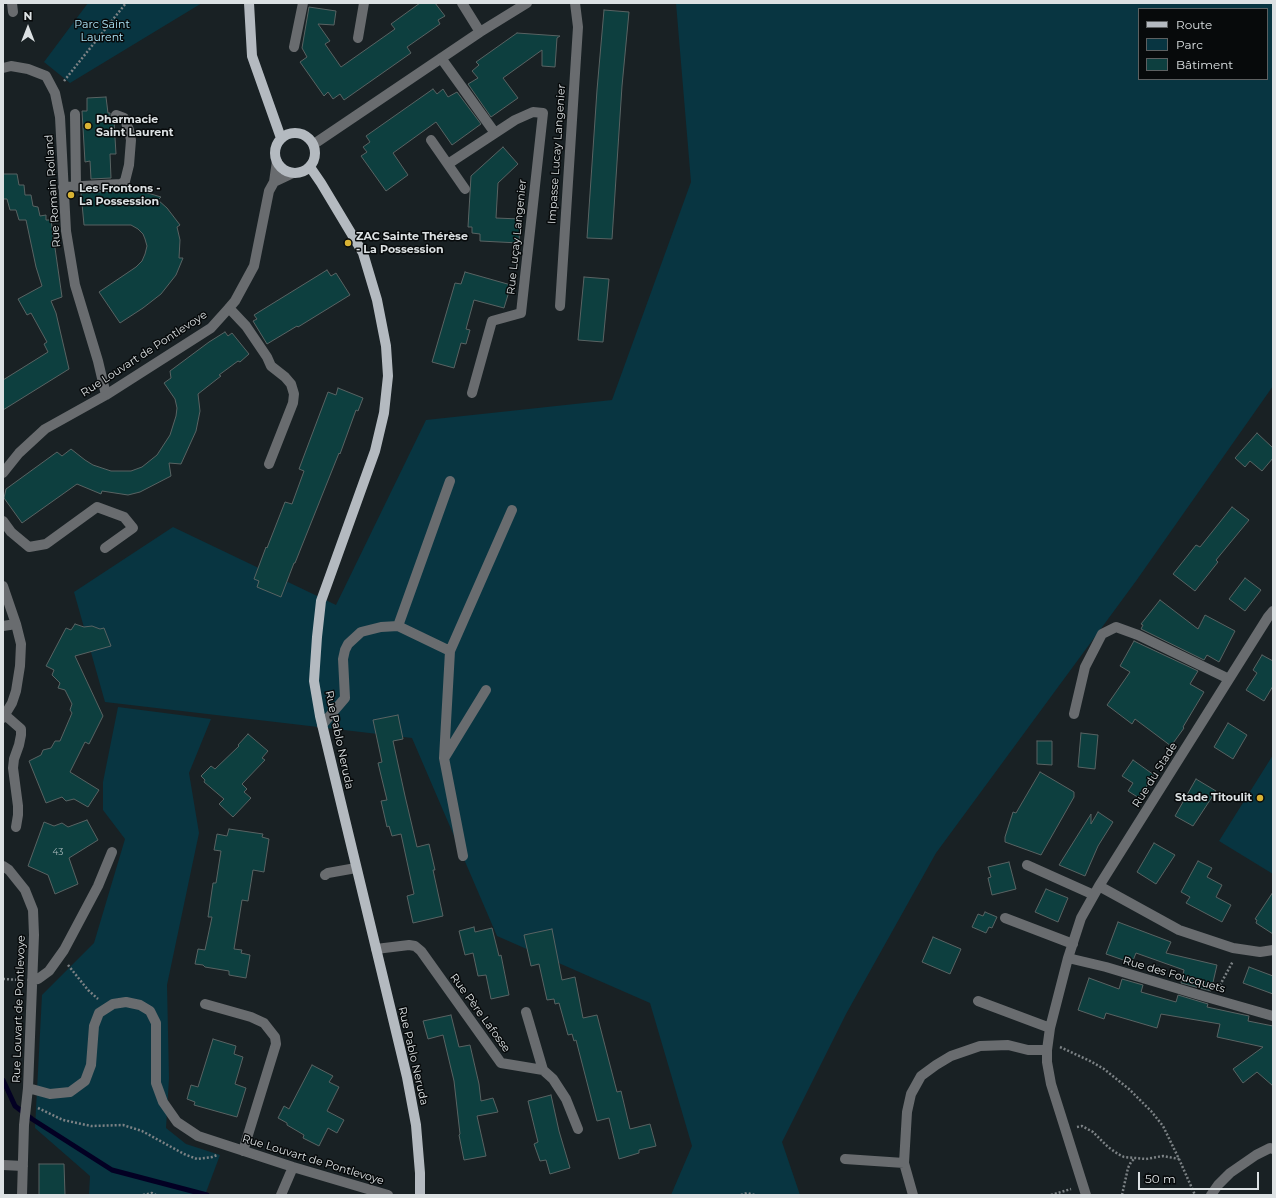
<!DOCTYPE html>
<meta charset="utf-8">
<style>
body{margin:0}
#map{position:relative;width:1276px;height:1198px;overflow:hidden;background:#192124;font-family:Montserrat,sans-serif}
canvas{display:block}
.frame{position:absolute;inset:0;border:4px solid #dce1e3;pointer-events:none}
.legend{position:absolute;left:1138px;top:8px;width:130px;height:72px;box-sizing:border-box;background:#070a0b;border:1px solid #5c6061;margin:0;padding:5px 7px;list-style:none;font-size:12px;color:#dce1e3}
.legend li{display:flex;align-items:center;gap:8px;height:20px}
.legend b{width:20px;border:1px solid #5c6061}
.north{position:absolute;left:8px;top:8px;width:40px;height:40px;-webkit-text-stroke:3px #070a0b;paint-order:stroke;rotate:0deg;font-size:11px;font-weight:700;line-height:16px;text-align:center;color:#dce1e3}
.north::after{content:'';display:block;margin:auto;width:14px;height:18px;background:#dce1e3;clip-path:polygon(50% 0,100% 100%,50% 72%,0 100%)}
.scale{position:absolute;left:1138px;top:1172px;width:121px;height:18px;box-sizing:border-box;border:2px solid #dce1e3;border-top:0;padding-left:5px;font-size:12px;line-height:14px;white-space:nowrap;color:#dce1e3;-webkit-text-stroke:3px #070a0b;paint-order:stroke}
</style>
<div id="map">
<canvas width="1276" height="1198"></canvas>
<div class="frame"></div>
<ul class="legend">
<li><b style="height:5px;background:#b4bac0"></b>Route</li>
<li><b style="height:11px;background:#083541"></b>Parc</li>
<li><b style="height:11px;background:#0d3f3f"></b>Bâtiment</li>
</ul>
<div class="north">N</div>
<div class="scale">50 m</div>
</div>
<script>
const ctx = document.querySelector('canvas').getContext('2d');
ctx.lineJoin = 'round';
function fillPath(path, color) {
  ctx.fillStyle = color;
  ctx.fill(path, 'evenodd');
}
function toPath(rows) {
  const path = new Path2D();
  for (const r of rows) {
    if (r.length === 3) {
      path.moveTo(r[0] + r[2], r[1]);
      path.arc(r[0], r[1], r[2], 0, 2 * Math.PI);
      continue;
    }
    path.moveTo(r[0], r[1]);
    for (let i = 2; i < r.length; i += 2) path.lineTo(r[i], r[i + 1]);
  }
  return path;
}
function trace(path, color, width, dash) {
  ctx.strokeStyle = color;
  ctx.lineWidth = width;
  ctx.lineCap = dash ? 'butt' : 'round';
  ctx.setLineDash(dash || []);
  ctx.stroke(path);
}
function drawText(font, color, halo, rows, align = 'center') {
  ctx.font = font + ' Montserrat,sans-serif';
  ctx.lineWidth = 3;
  ctx.setLineDash([]);
  ctx.textBaseline = 'middle';
  ctx.strokeStyle = halo;
  ctx.fillStyle = color;
  for (const [text, x, y, turn = 0] of rows) {
    ctx.save();
    ctx.translate(x, y);
    ctx.rotate((+turn || 0) * Math.PI / 180);
    ctx.textAlign = isNaN(turn) ? turn : align;
    if (halo) ctx.strokeText(text, 0, 0);
    ctx.fillText(text, 0, 0);
    ctx.restore();
  }
}
const green = toPath([
 [88,3,202,3,70,83,44,62],
 [676,3,1273,3,1273,386,1136,581,936,853,846,1014,782,1142,800,1195,671,1195,692,1146,650,1003,497,936,412,738,105,702,74,592,173,527,336,605,426,420,612,400,691,182],
 [1139,9,1267,9,1267,79,1139,79],
 [118,707,211,719,189,773,199,833,167,985,169,1078,166,1128,186,1144,220,1155,205,1195,89,1195,90,1176,35,1128,42,995,94,943,125,839,103,810,103,782],
 [1273,755,1273,874,1219,841]
]);
const stream = toPath([
 [3,1080,15,1106,32,1119,112,1170,207,1195]
]);
const building = toPath([
 [420,3,435,3,445,16,438,20,440,24,407,47,411,53,344,100,340,94,333,99,328,92,324,96,300,62,307,57,302,48,309,7,336,11,334,25,318,24,330,41,325,44,341,67,395,29,391,24,420,3],
 [604,10,629,12,622,86,612,239,587,238,597,90,604,10],
 [517,33,560,36,557,38,555,67,542,66,542,50,503,78,518,98,491,117,468,84,478,78,472,71,479,65,476,62,517,33],
 [433,89,437,94,443,89,448,97,457,92,481,124,452,145,436,122,393,153,408,175,386,191,361,156,367,152,363,147,370,142,366,136,433,89],
 [106,97,108,113,110,113,110,116,114,121,116,154,110,154,111,178,91,179,90,161,85,162,82,111,87,111,87,98,106,97],
 [503,147,518,164,498,183,496,218,520,219,519,243,480,241,480,234,472,233,472,227,468,227,471,176,503,147],
 [3,174,17,174,19,185,24,185,25,195,31,195,33,206,38,207,40,216,46,215,46,220,51,220,62,297,51,301,56,313,69,369,3,410,3,380,48,352,44,344,47,342,31,313,27,315,18,299,42,286,36,267,26,220,19,220,16,210,10,210,7,199,3,199,3,174],
 [132,190,141,191,161,197,158,200,167,208,180,225,177,227,180,240,179,258,183,258,176,275,161,294,143,308,120,323,99,292,136,267,142,261,145,254,147,246,145,239,143,234,138,229,131,225,84,225,81,193,132,190],
 [327,270,331,276,336,273,350,295,298,327,297,326,267,344,253,321,257,319,254,315,327,270],
 [465,272,511,285,504,308,474,300,466,329,470,330,466,344,461,343,454,368,432,362,455,283,461,284,465,272],
 [584,277,609,279,603,342,578,340,584,277],
 [225,332,228,336,232,333,249,354,240,362,238,361,219,375,221,376,198,394,200,411,196,431,181,464,169,463,171,476,140,492,128,495,102,491,101,494,77,484,22,523,4,498,6,489,57,452,62,456,71,449,85,460,93,465,111,471,131,471,142,467,157,455,170,435,176,416,177,408,175,399,164,383,171,378,170,371,209,342,225,332],
 [338,388,363,398,358,411,356,410,340,454,339,453,295,563,294,563,281,597,257,587,259,581,254,579,266,547,267,548,285,502,292,504,304,471,299,469,328,392,336,395,338,388],
 [1257,433,1273,448,1273,458,1262,471,1250,461,1245,467,1235,458,1257,433],
 [1232,507,1249,520,1216,560,1218,562,1195,591,1173,574,1196,545,1200,547,1232,507],
 [1245,578,1261,590,1245,611,1229,599,1245,578],
 [1160,600,1198,629,1205,615,1235,631,1219,662,1207,655,1204,660,1141,629,1143,625,1141,624,1160,600],
 [75,624,84,627,92,626,100,629,104,628,111,646,75,656,103,716,89,744,85,742,70,772,99,790,88,807,74,799,66,801,62,797,46,803,29,761,41,755,43,750,51,748,55,741,60,741,72,713,70,710,72,704,65,690,58,688,60,683,52,675,54,670,46,666,66,628,71,630,75,624],
 [1134,641,1198,671,1190,684,1204,692,1183,727,1184,728,1171,746,1135,719,1132,724,1107,705,1130,672,1120,666,1134,641],
 [1262,655,1273,661,1273,686,1264,701,1246,690,1257,673,1253,670,1262,655],
 [398,715,403,739,393,741,405,796,417,847,429,844,435,870,433,870,443,916,413,923,407,896,414,894,401,834,392,836,389,826,387,827,381,801,387,800,378,763,382,762,373,720,398,715],
 [1228,723,1247,735,1233,759,1214,747,1228,723],
 [1081,733,1098,735,1095,769,1078,767,1081,733],
 [248,734,268,751,262,758,265,760,242,784,247,789,244,792,251,798,233,817,219,804,224,799,204,782,205,780,201,776,211,766,215,769,239,746,238,745,248,734],
 [1037,741,1052,741,1052,765,1037,764,1037,741],
 [1133,760,1154,775,1139,798,1128,791,1133,783,1122,776,1133,760],
 [1040,772,1074,792,1074,797,1041,855,1005,842,1005,837,1013,812,1016,813,1040,772],
 [1196,779,1216,791,1193,826,1175,816,1196,779],
 [1098,812,1113,822,1098,846,1085,876,1059,865,1091,814,1091,824,1098,812],
 [87,820,98,840,69,858,78,884,55,894,48,875,28,866,44,822,54,826,62,823,68,827,87,820],
 [229,829,263,834,262,837,269,839,264,872,253,870,248,901,242,900,234,949,242,950,241,953,250,955,246,978,229,975,229,971,205,967,203,965,195,964,198,949,205,950,212,917,208,917,213,883,216,883,221,851,214,850,217,834,227,836,229,829],
 [1154,843,1175,855,1156,884,1137,872,1154,843],
 [1198,861,1212,868,1207,877,1222,885,1216,897,1231,905,1222,922,1186,903,1190,897,1181,892,1198,861],
 [1009,862,1016,889,992,895,988,878,991,877,988,867,1009,862],
 [1046,889,1068,898,1058,922,1035,912,1046,889],
 [1273,892,1273,934,1256,923,1257,920,1255,919,1273,892],
 [985,912,997,917,992,928,989,927,986,933,972,927,978,914,983,916,985,912],
 [1118,922,1171,942,1166,953,1217,965,1211,991,1181,983,1184,970,1136,953,1132,963,1106,954,1118,922],
 [474,927,475,932,492,928,499,956,501,955,509,995,491,999,486,975,478,976,473,953,465,955,459,931,474,927],
 [552,929,562,980,575,977,583,1018,597,1015,617,1092,621,1091,630,1129,650,1124,656,1146,639,1150,639,1153,619,1159,609,1118,597,1121,576,1040,574,1041,572,1034,568,1035,559,1003,555,1004,554,999,547,1000,539,964,531,966,524,935,552,929],
 [933,937,961,949,950,974,922,962,933,937],
 [1249,967,1273,976,1273,994,1243,983,1249,967],
 [1089,978,1119,989,1122,979,1143,985,1141,992,1176,1002,1178,995,1208,1004,1207,1007,1249,1016,1248,1021,1273,1026,1273,1086,1257,1072,1243,1083,1233,1069,1263,1047,1217,1037,1220,1024,1161,1014,1157,1028,1106,1013,1104,1019,1078,1010,1089,978],
 [451,1015,459,1047,470,1045,479,1084,481,1101,493,1098,498,1112,477,1116,486,1156,464,1160,459,1135,460,1134,454,1081,443,1035,428,1039,423,1021,451,1015],
 [213,1039,236,1046,234,1054,243,1057,235,1084,246,1088,237,1117,194,1105,195,1102,187,1099,191,1085,198,1087,213,1039],
 [312,1065,333,1076,329,1082,339,1087,327,1111,344,1120,337,1133,328,1128,319,1146,303,1138,304,1135,287,1125,287,1123,278,1118,284,1106,289,1109,312,1065],
 [551,1095,559,1131,570,1168,550,1174,546,1160,540,1161,534,1144,538,1142,528,1101,551,1095],
 [39,1164,64,1164,65,1195,39,1195,39,1164]
]);
const path = toPath([
 [64,81,126,3],
 [68,965,88,990,98,999],
 [3,979,20,980],
 [1218,989,1233,961],
 [1060,1047,1090,1061,1104,1069,1129,1089,1151,1111,1163,1126,1179,1159,1195,1195],
 [38,1108,63,1120,91,1126,123,1125,142,1131,184,1154,197,1159,212,1157,217,1155],
 [1077,1127,1082,1126,1093,1132,1108,1147,1118,1154,1124,1157,1146,1159,1163,1156,1179,1159],
 [143,1195,152,1193,156,1195],
 [741,1195,747,1193,755,1195],
 [1051,1195,1071,1189],
 [1122,1195,1128,1168,1131,1162,1134,1159]
]);
const minor = toPath([
 [12,3,13,12],
 [462,3,480,32],
 [358,38,364,3],
 [294,47,303,3],
 [441,58,495,133],
 [3,68,11,66,28,69,46,76,55,93,60,117,66,231,75,285,98,361,106,395],
 [75,114,76,186],
 [431,140,465,189],
 [314,144,480,32,527,3],
 [448,164,515,120,533,112,543,113,521,313,492,321,472,393],
 [274,182,293,173],
 [63,187,121,184,125,181,129,165,131,140,129,130,124,118,116,115],
 [560,306,578,27,575,3],
 [229,308,246,326,267,357,271,366,285,377,291,384,294,394,293,403,269,464],
 [3,473,19,453,45,429,106,395,211,328,229,308,235,301,254,266,269,191,274,182,277,161],
 [3,521,11,532,29,547,46,544,97,507,124,517,133,528,105,548],
 [3,586,16,624,21,644,20,666,16,691,12,703,3,718],
 [3,626,16,624],
 [398,626,450,481],
 [450,651,512,510],
 [1074,714,1085,667,1102,634,1116,627,1138,635,1229,679],
 [5,715,21,729,21,735,19,745,14,759,13,768,18,806,18,815,16,827],
 [322,725,345,698,343,659,345,650,348,644,361,632,381,627,398,626,450,651,444,758,463,856],
 [445,757,486,690],
 [1027,865,1094,895],
 [3,866,9,870,25,890,33,910,34,935,28,1088,50,1094,70,1092,85,1081,91,1065,94,1026,99,1013,113,1004,126,1002,140,1005,150,1011,156,1023,156,1083,163,1102,177,1122,198,1136,293,1167,388,1195],
 [325,875,328,873,356,868],
 [1099,886,1179,930,1233,948,1260,952,1273,950],
 [1005,918,1073,944],
 [376,949,409,945,415,946,421,951,501,1063,543,1070,526,1012],
 [1068,958,1106,967,1196,994,1273,1016],
 [32,980,38,979,49,971,64,950,98,886,112,852],
 [978,1001,1050,1028],
 [205,1004,251,1017,264,1023,275,1037,276,1044,243,1151],
 [543,1070,553,1079,566,1099,578,1129],
 [845,1159,904,1163],
 [3,1165,23,1166],
 [22,1195,24,1125,28,1088],
 [281,1195,293,1167],
 [913,1195,904,1163,907,1112,911,1094,921,1076,936,1065,951,1056,980,1046,1008,1045,1028,1050,1047,1050],
 [1086,1195,1051,1084,1047,1062,1047,1050,1050,1028,1068,958,1081,918,1099,886,1268,617,1273,611],
 [1211,1195,1218,1185,1230,1173,1256,1155,1270,1148,1273,1149]
]);
const major = toPath([
 [249,3,252,56,281,138],
 [295,153,20],
 [310,167,321,183,363,253,377,300,386,346,388,376,384,413,375,451,321,601,317,637,314,681,320,716,407,1077,416,1125,420,1173,420,1195]
]);
const markers = [
 [88,126,4,"#d9b334"],
 [71,195,4,"#d9b334"],
 [348,243,4,"#d9b334"],
 [1260,798,4,"#d9b334"]
];
const numberNames = [
 ["43",58,852]
];
const parkNames = [
 ["Parc Saint",102,25],
 ["Laurent",102,38]
];
const poiNames = [
 ["Pharmacie",96,120],
 ["Saint Laurent",96,133],
 ["Les Frontons -",79,189],
 ["La Possession",79,202],
 ["ZAC Sainte Thérèse",356,237],
 ["- La Possession",356,250],
 ["Stade Titoulit",1252,798,"right"]
];
const streetNames = [
 ["Impasse Lucay Langenier",557,154,-86],
 ["Rue Romain Rolland",53,191,-94],
 ["Rue Luçay Langenier",517,237,-84],
 ["Rue Louvart de Pontlevoye",144,354,-33],
 ["Rue Pablo Neruda",339,740,78],
 ["Rue du Stade",1155,775,-58],
 ["Rue des Foucquets",1174,975,16],
 ["Rue Louvart de Pontlevoye",19,1009,-88],
 ["Rue Père Lafosse",480,1013,54],
 ["Rue Pablo Neruda",413,1056,77],
 ["Rue Louvart de Pontlevoye",313,1160,17]
];
fillPath(green, '#083541');
trace(stream, '#030023', 5);
fillPath(building, '#0d3f3f');
trace(building, '#596363', 1);
trace(path, '#7c8285', 2.5, [2, 2]);
trace(minor, '#696c6f', 10);
trace(major, '#b4bac0', 10);
for (const [x, y, r, color] of markers) {
  const dot = new Path2D();
  dot.arc(x, y, r, 0, 2 * Math.PI);
  ctx.fillStyle = color;
  ctx.fill(dot);
  trace(dot, '#070a0b', 1.5);
}
drawText('9px', '#a8b8ba', null, numberNames);
drawText('11px', '#ade5f8', '#070a0b', parkNames);
drawText('bold 11px', '#dce1e3', '#070a0b', poiNames, 'left');
drawText('11px', '#dce1e3', '#070a0b', streetNames);
</script>
